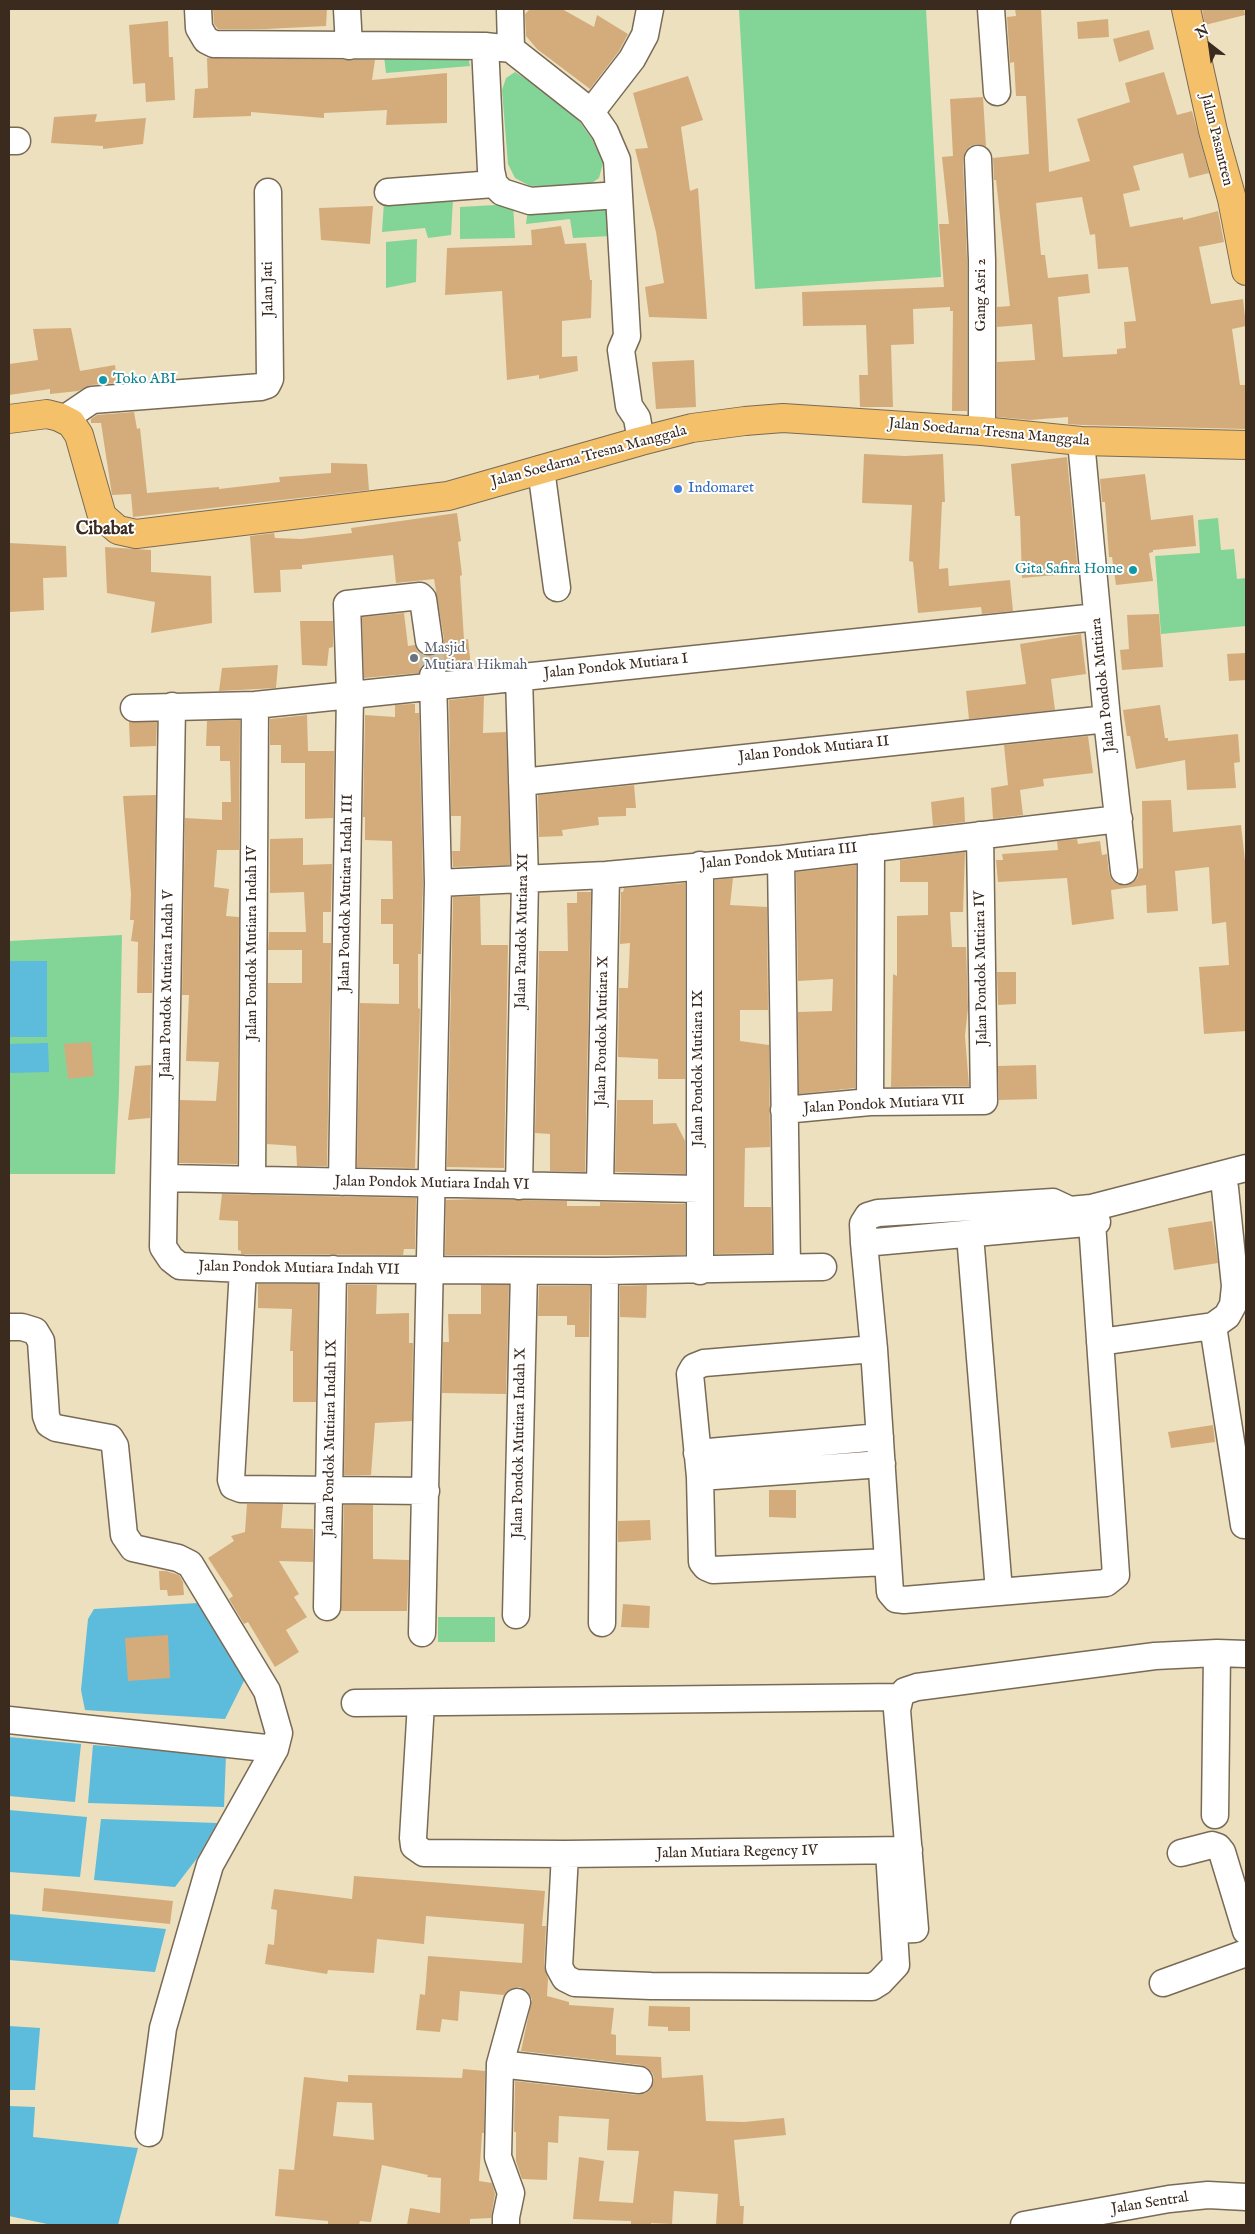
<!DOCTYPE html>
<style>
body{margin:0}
#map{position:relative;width:1255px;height:2234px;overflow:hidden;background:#ece0bf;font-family:"IM FELL English",serif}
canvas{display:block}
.frame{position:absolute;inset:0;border:10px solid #3b2a1e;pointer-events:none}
.north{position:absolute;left:1185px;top:20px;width:50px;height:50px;-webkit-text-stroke:4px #fff;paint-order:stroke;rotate:330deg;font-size:14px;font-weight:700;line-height:20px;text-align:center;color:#3b2a1e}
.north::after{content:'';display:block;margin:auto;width:18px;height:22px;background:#3b2a1e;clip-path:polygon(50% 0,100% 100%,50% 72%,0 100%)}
</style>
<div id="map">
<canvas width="1255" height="2234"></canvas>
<div class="frame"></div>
<div class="north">N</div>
</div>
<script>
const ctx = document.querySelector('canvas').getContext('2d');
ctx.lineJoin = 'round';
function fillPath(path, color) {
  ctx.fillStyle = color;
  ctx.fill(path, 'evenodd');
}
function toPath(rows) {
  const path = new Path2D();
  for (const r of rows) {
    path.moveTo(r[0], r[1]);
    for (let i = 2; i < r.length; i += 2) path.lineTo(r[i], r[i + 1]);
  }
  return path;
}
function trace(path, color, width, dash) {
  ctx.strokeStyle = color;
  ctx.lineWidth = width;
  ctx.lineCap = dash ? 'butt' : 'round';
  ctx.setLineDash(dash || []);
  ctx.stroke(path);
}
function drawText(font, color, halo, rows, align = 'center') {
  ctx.font = font + ' "IM FELL English",serif';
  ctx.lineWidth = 4;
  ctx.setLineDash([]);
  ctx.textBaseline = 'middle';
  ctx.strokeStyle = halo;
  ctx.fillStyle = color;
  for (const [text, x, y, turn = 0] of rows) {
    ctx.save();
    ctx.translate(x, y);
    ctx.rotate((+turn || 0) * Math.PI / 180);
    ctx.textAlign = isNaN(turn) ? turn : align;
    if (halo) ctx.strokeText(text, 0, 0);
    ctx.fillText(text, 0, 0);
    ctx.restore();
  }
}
const green = toPath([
 [739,9,926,9,941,277,755,289],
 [467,52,470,66,386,73,384,56],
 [515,72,544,91,580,122,592,139,603,163,599,178,589,185,530,186,515,178,508,164,502,90,506,78],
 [453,199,451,235,428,238,425,228,382,232,384,202],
 [513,204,515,238,460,239,460,207],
 [606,204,611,236,573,238,570,219,526,224,528,208],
 [417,239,416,282,386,288,386,242],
 [1218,518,1221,550,1234,549,1237,579,1246,578,1246,626,1161,634,1155,556,1200,553,1198,520],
 [122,935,119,1091,115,1174,9,1174,9,941],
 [438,1617,495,1617,495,1642,438,1642]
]);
const water = toPath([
 [9,961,47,961,47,1037,9,1037],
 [48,1043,49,1072,9,1073,9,1044],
 [198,1603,245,1679,225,1719,85,1710,81,1690,88,1619,94,1609],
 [9,1737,81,1744,75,1802,9,1796],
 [93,1745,226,1755,224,1807,88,1803],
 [9,1810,87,1817,80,1877,9,1872],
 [101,1819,217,1823,198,1857,175,1887,94,1880],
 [9,1914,166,1929,155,1972,9,1960],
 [9,2026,40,2028,35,2090,9,2090],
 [9,2106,35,2107,33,2137,138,2148,118,2225,52,2225,9,2216]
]);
const building = toPath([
 [213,9,327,9,326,26,266,29,218,29,214,24],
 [530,9,562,9,594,27,597,15,628,34,619,51,590,89,537,49,526,36,525,14],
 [1015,9,1041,9,1049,172,1090,161,1077,119,1130,102,1125,83,1164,72,1177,115,1192,111,1209,173,1189,178,1183,153,1133,166,1140,190,1123,194,1130,227,1183,217,1183,220,1218,211,1224,242,1199,247,1211,304,1243,299,1246,326,1232,329,1240,385,1246,385,1246,429,1082,425,1068,424,1068,417,1030,420,997,417,997,362,1035,360,1032,324,997,327,997,307,1010,306,996,180,994,180,993,158,1029,154,1026,96,1016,96,1014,62,1010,63,1007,17,1016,16],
 [1082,197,1090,235,1095,234,1098,269,1128,267,1136,321,1124,322,1126,348,1117,349,1117,354,1063,357,1058,297,1090,293,1088,274,1048,278,1045,255,1041,255,1036,203],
 [1202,9,1244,9,1245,15,1205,25],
 [1108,19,1109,37,1078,39,1077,22],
 [168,21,169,57,173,57,175,100,146,102,145,83,133,84,129,25],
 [1149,30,1154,49,1119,62,1113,39],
 [207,58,375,60,372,80,447,73,447,123,386,125,387,110,324,113,324,118,251,112,251,116,193,118,195,89,208,88],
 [688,76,703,120,681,127,690,191,698,188,707,319,649,317,645,287,664,283,656,232,635,149,648,148,633,93],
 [983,97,986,147,978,144,970,146,965,152,963,160,967,260,967,411,952,411,953,311,950,311,950,307,913,309,914,344,891,345,893,407,860,407,859,375,868,375,866,325,803,326,802,292,944,287,939,224,949,224,942,157,953,156,950,99],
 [97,114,95,122,146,118,143,144,103,149,103,146,51,143,54,117],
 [373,206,370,244,321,240,319,208],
 [561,226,565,244,586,243,590,280,592,280,591,318,562,321,562,357,577,356,578,371,539,379,539,375,507,380,502,291,445,295,447,248,532,245,531,230],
 [71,328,80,371,115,365,117,383,91,385,78,391,50,394,50,389,9,395,9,364,38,360,33,329],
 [694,360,696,407,656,409,652,362],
 [134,412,137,429,140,428,147,493,219,487,219,489,280,482,279,477,331,473,331,463,367,464,369,490,133,517,131,494,112,495,101,423,91,423,91,419,97,415],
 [864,454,905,456,943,454,945,502,942,502,939,569,948,568,949,586,1010,580,1013,611,982,614,981,607,918,613,913,562,909,561,912,505,862,503],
 [1067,457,1078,573,1022,578,1020,516,1015,516,1011,464],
 [1145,474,1151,520,1193,515,1196,546,1153,550,1153,552,1149,553,1153,581,1116,585,1112,557,1109,557,1105,502,1102,502,1100,479],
 [457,513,461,541,458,542,462,575,460,576,464,640,468,639,471,667,446,670,441,663,432,661,425,664,419,673,364,678,362,617,404,613,408,646,415,645,423,655,431,656,438,653,443,646,444,639,434,579,396,583,393,555,302,565,302,569,280,570,281,592,254,593,250,536,274,533,275,538,301,539,352,533,351,528],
 [9,543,66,546,67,577,43,578,44,610,9,612],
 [105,547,151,550,151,572,211,576,212,623,151,633,155,602,107,593],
 [1159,614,1163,667,1122,670,1120,650,1129,649,1127,615],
 [300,621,333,621,333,647,329,648,327,666,302,665],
 [1081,634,1086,674,1051,679,1055,710,969,719,966,691,1026,684,1020,644],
 [1246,653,1246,680,1229,681,1227,654],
 [278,665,276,688,219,691,222,668],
 [484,696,483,733,506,732,510,865,453,867,452,851,460,851,461,816,451,816,449,700],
 [412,704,415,704,415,713,419,713,423,883,421,954,418,954,418,1008,420,1009,415,1168,357,1167,360,1003,399,1004,399,964,393,964,393,924,381,924,381,899,393,899,392,841,365,840,365,817,363,817,365,715,395,717,395,705],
 [1160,705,1165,738,1168,738,1168,741,1238,734,1240,762,1234,763,1236,788,1187,790,1185,760,1136,769,1130,736,1127,736,1123,710],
 [307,715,308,751,334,751,333,818,305,819,305,763,281,763,281,745,270,745,270,719],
 [240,720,239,850,217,850,214,887,229,889,226,916,239,917,237,1164,179,1163,180,1100,216,1101,219,1062,186,1061,189,995,182,995,185,818,222,820,222,802,231,802,230,761,220,761,220,746,206,746,207,721],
 [129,722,157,722,156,746,130,747],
 [1088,736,1093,773,1043,779,1044,786,1020,790,1023,815,993,819,991,788,1008,785,1004,745],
 [634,785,636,808,626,808,626,816,598,817,599,825,562,830,563,836,539,837,538,795],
 [156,795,152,993,137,993,138,942,131,941,134,920,130,920,131,894,123,796],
 [964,797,965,822,933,826,931,802],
 [1171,800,1173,832,1241,825,1246,870,1246,1031,1204,1034,1199,967,1229,965,1226,922,1212,924,1209,867,1175,871,1178,911,1147,913,1146,885,1111,890,1114,919,1072,925,1067,878,998,882,996,860,1003,860,1002,854,1058,850,1057,841,1077,839,1078,844,1100,841,1102,855,1107,854,1109,873,1112,880,1118,884,1125,886,1132,883,1138,877,1139,869,1143,868,1142,801],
 [303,838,303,865,332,864,331,912,323,912,323,943,331,943,327,1166,297,1166,296,1146,267,1144,268,983,302,983,302,950,268,950,269,932,306,932,304,892,270,893,270,839],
 [965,852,963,912,950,912,952,947,966,947,968,1008,965,1036,969,1086,891,1087,893,974,897,976,897,916,928,915,928,882,900,882,900,860],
 [856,865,855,1088,799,1094,798,1012,832,1011,833,979,798,981,796,872],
 [733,878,730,905,767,907,768,1010,740,1010,740,1041,769,1045,770,1147,745,1148,744,1207,771,1207,772,1253,715,1254,715,880],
 [685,883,685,1079,658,1079,658,1059,618,1057,619,988,628,988,630,943,620,944,621,892,623,892,624,888],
 [577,892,591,892,585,1172,550,1171,550,1134,535,1133,539,951,568,951,567,903,577,903],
 [480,896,481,945,508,945,504,1168,447,1167,453,897],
 [997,972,1016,972,1016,1004,998,1005],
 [91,1042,94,1076,68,1079,64,1044],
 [151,1065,150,1118,128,1120,135,1066],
 [1036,1065,1037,1099,999,1100,998,1066],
 [617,1100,653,1100,653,1124,676,1123,685,1141,685,1174,615,1172],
 [222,1194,416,1198,415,1249,404,1249,403,1255,241,1254,241,1251,238,1250,238,1221,219,1220],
 [478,1199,567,1201,567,1206,600,1206,600,1202,685,1204,685,1255,445,1255,446,1200],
 [1212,1221,1218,1263,1174,1270,1168,1228],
 [258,1284,318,1284,316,1402,293,1402,293,1351,290,1351,292,1309,258,1308],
 [348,1285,377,1285,376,1314,409,1313,409,1343,413,1343,412,1421,375,1423,371,1475,344,1475],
 [481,1285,509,1285,506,1394,442,1393,443,1342,449,1342,448,1314,481,1314],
 [647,1285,646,1318,620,1317,620,1286],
 [539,1286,590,1286,589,1337,575,1337,575,1325,567,1325,567,1316,538,1316],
 [1213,1425,1215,1442,1171,1448,1168,1432],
 [769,1490,796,1490,796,1518,769,1517],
 [247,1504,283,1504,281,1528,313,1529,313,1562,279,1561,299,1594,294,1597,307,1617,286,1630,299,1652,275,1667,248,1622,244,1624,229,1599,233,1596,208,1558,234,1541,231,1536,245,1532],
 [344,1505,373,1505,373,1559,409,1560,407,1611,341,1611],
 [650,1520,651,1540,618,1542,618,1521],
 [159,1571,166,1571,179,1575,183,1582,184,1595,168,1596,167,1590,160,1590],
 [623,1604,650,1606,649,1628,621,1627],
 [168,1635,170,1678,128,1681,125,1638],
 [354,1876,545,1891,542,1926,546,1926,544,1966,548,1979,547,1996,569,2002,569,2005,614,2008,611,2034,616,2035,616,2055,661,2057,662,2078,703,2075,706,2121,744,2122,784,2118,786,2135,734,2140,740,2206,744,2206,743,2225,716,2225,718,2194,674,2191,672,2224,651,2223,651,2225,631,2225,631,2221,573,2219,579,2157,604,2161,599,2201,633,2203,639,2151,607,2150,609,2119,559,2116,558,2143,548,2142,547,2180,522,2179,516,2161,516,2132,514,2132,515,2081,637,2095,644,2094,651,2089,654,2081,653,2074,648,2068,641,2065,521,2051,532,1999,527,1991,520,1987,513,1988,504,1995,460,1991,458,2021,442,2019,440,2032,416,2030,420,1994,425,1995,428,1956,522,1963,524,1924,426,1916,424,1944,377,1939,374,1973,328,1970,327,1974,265,1964,268,1944,274,1945,277,1910,271,1909,274,1889,352,1899],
 [44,1888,173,1901,170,1924,42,1911],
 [649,2006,690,2007,690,2031,668,2031,668,2027,648,2026],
 [463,2069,485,2071,484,2133,482,2133,479,2181,492,2183,495,2194,491,2218,470,2219,470,2225,407,2225,410,2208,440,2213,441,2178,427,2177,428,2175,382,2165,371,2222,360,2221,359,2225,328,2225,328,2221,275,2216,279,2169,294,2170,304,2077,348,2082,348,2075,462,2078],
 [337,2102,372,2103,374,2140,333,2136]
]);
const minorTunnel = toPath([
 [429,641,433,676]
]);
const minor = toPath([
 [198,9,199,28,206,40,214,44,485,46,511,49,591,112,605,132,617,160,627,336,621,350,629,406,637,418,641,441],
 [347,9,349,46],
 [510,9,511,49],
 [991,9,997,92],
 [485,46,491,170,494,184,502,192,530,201,619,195],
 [591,112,632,59,645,35,650,9],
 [9,141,17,141],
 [978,159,982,260,982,431],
 [388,192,494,184],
 [64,419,92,400,261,387,267,385,270,379,268,192],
 [1081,441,1107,719,1124,871],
 [541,469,557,588],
 [519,677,525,880,519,1186],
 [172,706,163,1247,171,1259,180,1266,243,1269,605,1271,823,1267],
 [134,708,255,705,1097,617],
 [522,782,1107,719],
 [781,859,787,1267],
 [700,865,700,1271],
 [438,883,606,875,781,859,1119,819],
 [870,1102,871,848],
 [784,1110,870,1102,984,1101,980,835],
 [165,1178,699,1189],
 [252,1180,255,705],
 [342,1182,350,694,347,604,420,596,423,599,429,641],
 [600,1187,606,875],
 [1091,1208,1116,1575,1106,1583,904,1600,896,1599,890,1592,874,1349,864,1243,863,1224,868,1216,878,1213,1053,1202,1070,1210,1091,1208,1246,1168],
 [970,1235,999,1591],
 [864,1243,1097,1222],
 [243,1269,231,1480,233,1486,241,1489,426,1491],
 [1213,1326,1244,1525],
 [9,1327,22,1327,35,1331,41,1341,46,1416,49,1424,56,1428,110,1438,115,1446,124,1535,133,1548,178,1558,190,1564,267,1691,279,1733,275,1749,9,1720],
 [1100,1342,1213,1326,1227,1316,1233,1305,1235,1286,1225,1188],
 [874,1349,704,1363,694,1367,690,1374,700,1477,702,1562,706,1567,713,1570,888,1562],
 [697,1453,880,1437],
 [700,1477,882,1464],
 [327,1607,333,1269],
 [516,1615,524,1271],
 [602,1623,605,1271],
 [422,1633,438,883,433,676],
 [355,1703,900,1697],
 [421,1703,413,1838,414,1846,424,1853,565,1854,909,1850],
 [1215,1815,1217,1653],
 [1181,1853,1212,1845,1218,1847,1222,1852,1246,1931],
 [565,1854,559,1967,565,1978,575,1983,651,1986,872,1987,880,1982,896,1965,889,1851],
 [895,1930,915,1929,897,1710,900,1697,905,1691,917,1687,1155,1656,1217,1653,1246,1654],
 [1163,1983,1246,1953],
 [500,2064,639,2080],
 [149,2133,163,2028,210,1865,275,1749],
 [506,2225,506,2217,511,2193,498,2157,500,2064,517,2002],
 [1024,2225,1169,2199,1208,2195,1246,2197]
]);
const major = toPath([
 [1186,9,1213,131,1232,199,1246,271],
 [9,419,47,414,59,417,71,423,79,435,102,516,118,530,136,534,448,496,641,441,692,428,745,421,783,418,982,431,1081,441,1246,445]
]);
const markers = [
 [103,380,5,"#0f9aa8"],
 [678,489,5,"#3f7fe0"],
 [1133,570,5,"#0f9aa8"],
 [414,658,5,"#6b7280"]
];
const streetNames = [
 ["Jalan Pasantren",1216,140,76],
 ["Jalan Jati",269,289,-91],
 ["Gang Asri 2",982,295,-90],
 ["Jalan Soedarna Tresna Manggala",989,433,5],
 ["Jalan Soedarna Tresna Manggala",589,457,-15],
 ["Jalan Pondok Mutiara I",616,667,-6],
 ["Jalan Pondok Mutiara",1104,685,-96],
 ["Jalan Pondok Mutiara II",814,750,-6],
 ["Jalan Pondok Mutiara III",779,857,-6],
 ["Jalan Pondok Mutiara Indah III",347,893,-89],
 ["Jalan Pandok Mutiara XI",523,931,-89],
 ["Jalan Pondok Mutiara Indah IV",253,943,-90],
 ["Jalan Pondok Mutiara IV",982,968,-91],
 ["Jalan Pondok Mutiara Indah V",168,984,-89],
 ["Jalan Pondok Mutiara X",603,1031,-89],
 ["Jalan Pondok Mutiara IX",699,1068,-90],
 ["Jalan Pondok Mutiara VII",884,1105,-3],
 ["Jalan Pondok Mutiara Indah VI",432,1184,1],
 ["Jalan Pondok Mutiara Indah VII",299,1269,1],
 ["Jalan Pondok Mutiara Indah IX",331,1438,-89],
 ["Jalan Pondok Mutiara Indah X",520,1443,-89],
 ["Jalan Mutiara Regency IV",737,1853,-1],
 ["Jalan Sentral",1150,2204,-9]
];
const cultureNames = [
 ["Toko ABI",113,380],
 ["Gita Safira Home",1123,570,"right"]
];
const shopNames = [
 ["Indomaret",688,489]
];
const worshipNames = [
 ["Masjid",424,649],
 ["Mutiara Hikmah",424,666]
];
const quarterNames = [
 ["Cibabat",105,530]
];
fillPath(green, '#82d597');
fillPath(water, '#5dbbdb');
fillPath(building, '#d4ac7b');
trace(minorTunnel, '#c9bc9f', 26, [26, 13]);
trace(minor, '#796a56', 29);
trace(major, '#796a56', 30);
trace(minor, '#fff', 26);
trace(major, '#f4c16a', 28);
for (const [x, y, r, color] of markers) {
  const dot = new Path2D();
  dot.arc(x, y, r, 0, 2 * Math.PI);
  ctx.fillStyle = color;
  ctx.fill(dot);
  trace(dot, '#fff', 2);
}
drawText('15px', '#3b2a1e', '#fff', streetNames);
drawText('15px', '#0d838f', '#fff', cultureNames, 'left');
drawText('15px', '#366cbe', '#fff', shopNames, 'left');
drawText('15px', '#5b616d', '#fff', worshipNames, 'left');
drawText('bold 18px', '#3b2a1e', '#fff', quarterNames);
</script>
